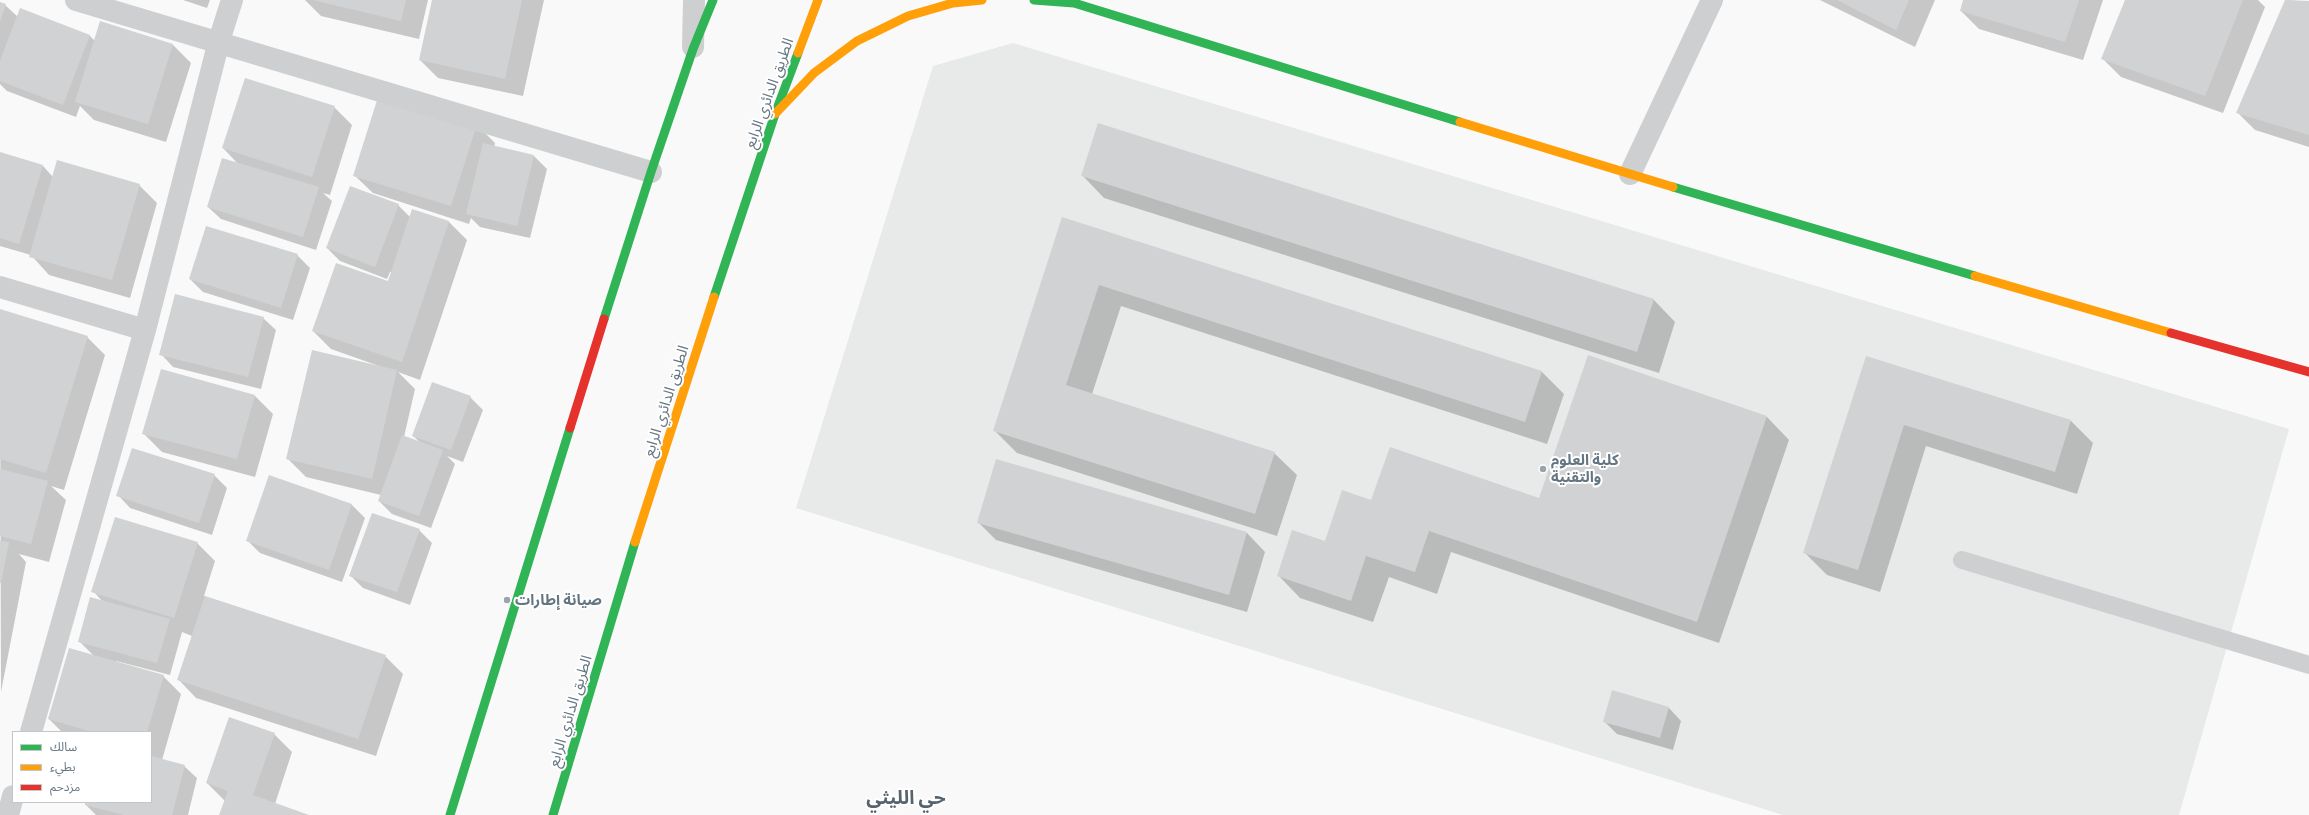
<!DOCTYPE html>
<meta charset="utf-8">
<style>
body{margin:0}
#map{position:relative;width:2309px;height:815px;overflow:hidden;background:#f9f9f9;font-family:"Exo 2","Noto Sans Arabic",sans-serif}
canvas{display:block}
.legend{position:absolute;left:12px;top:731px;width:140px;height:72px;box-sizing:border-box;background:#fff;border:1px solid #c1c8cd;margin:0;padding:5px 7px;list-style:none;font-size:12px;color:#657683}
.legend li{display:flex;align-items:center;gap:8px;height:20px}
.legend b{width:20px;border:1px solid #c1c8cd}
</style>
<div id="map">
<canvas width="2309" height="815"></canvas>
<ul class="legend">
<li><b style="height:5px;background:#30b455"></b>سالك</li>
<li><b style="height:5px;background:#ff9f0a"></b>بطيء</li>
<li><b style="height:5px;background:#e5322d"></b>مزدحم</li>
</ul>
</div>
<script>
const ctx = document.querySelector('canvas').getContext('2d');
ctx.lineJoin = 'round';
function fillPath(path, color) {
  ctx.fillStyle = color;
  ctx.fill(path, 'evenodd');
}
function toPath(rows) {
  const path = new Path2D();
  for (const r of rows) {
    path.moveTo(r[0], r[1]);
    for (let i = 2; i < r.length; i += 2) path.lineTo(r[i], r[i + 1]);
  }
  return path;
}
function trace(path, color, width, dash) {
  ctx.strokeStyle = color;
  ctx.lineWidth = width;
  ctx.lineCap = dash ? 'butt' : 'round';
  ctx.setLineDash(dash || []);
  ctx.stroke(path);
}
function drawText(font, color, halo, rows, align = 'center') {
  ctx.font = font + ' "Exo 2","Noto Sans Arabic",sans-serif';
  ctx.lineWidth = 4;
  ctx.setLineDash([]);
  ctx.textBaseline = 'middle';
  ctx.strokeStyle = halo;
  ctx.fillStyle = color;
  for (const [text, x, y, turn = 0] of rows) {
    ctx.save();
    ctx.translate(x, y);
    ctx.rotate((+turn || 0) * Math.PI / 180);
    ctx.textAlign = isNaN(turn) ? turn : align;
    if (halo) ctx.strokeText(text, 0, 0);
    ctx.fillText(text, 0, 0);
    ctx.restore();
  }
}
const built = toPath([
 [1013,43,2289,429,2179,815,1783,815,796,508,933,66]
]);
const shadow = toPath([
 [183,0,210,0,207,8],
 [305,0,428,0,419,39,321,16],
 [433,0,544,0,523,96,438,78,420,60],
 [1820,0,1935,0,1915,47],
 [1964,0,2103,0,2083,60,1979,29,1961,11],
 [2126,0,2258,0,2265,7,2223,113,2121,77,2103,59],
 [2286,0,2309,2,2309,147,2255,130,2237,112],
 [0,3,5,5,18,17,20,10,90,36,95,41,173,45,191,63,166,142,94,120,80,106,76,117,7,91,0,84],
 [334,107,352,125,330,195,323,193,332,201,316,250,221,219,208,207,238,164,223,148],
 [477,125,495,143,494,147,534,156,547,169,530,238,480,227,471,218,469,224,373,193,354,175],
 [0,153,43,166,53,177,139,185,157,203,130,298,49,275,31,255,0,246],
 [1082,175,1653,299,1675,322,1659,373,1104,198],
 [398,205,410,217,412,211,449,222,467,240,420,380,398,372,415,389,404,437,421,443,413,436,470,397,483,410,463,462,447,456,455,464,431,528,392,514,379,501,381,495,306,477,288,459,379,366,331,349,313,331,388,282,392,272,390,272,387,279,340,261,327,248],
 [1063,219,1542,372,1564,394,1547,444,1121,306,1092,394,1274,453,1297,475,1277,536,1017,453,995,431],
 [297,255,310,268,293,320,203,292,190,279],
 [0,310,87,337,105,355,64,490,51,486,66,500,49,562,19,554,26,562,1,692],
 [263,318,276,330,261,389,173,367,161,354],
 [1588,357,1767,417,1789,440,1719,643,1451,552,1437,594,1389,577,1373,622,1300,598,1278,575,1325,543,1372,501,1540,499],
 [1867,357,2071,421,2093,443,2077,494,1926,446,1880,592,1827,575,1805,553],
 [255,396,273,414,255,477,162,452,144,434],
 [996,461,1247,533,1265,552,1247,612,996,540,978,522],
 [214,475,227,488,212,535,130,508,118,495],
 [270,476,352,505,365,518,342,582,260,553,247,540],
 [419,530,432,543,410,605,363,588,350,575],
 [197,543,215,561,204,596,385,656,403,674,376,756,196,698,178,679,192,636,182,632,170,675,116,661,116,662,163,676,181,694,162,760,184,766,197,778,188,815,96,815,86,805,86,802,151,802,151,732,62,732,49,719,94,656,79,641,103,602,93,591],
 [1669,708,1681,721,1673,750,1617,734,1604,721],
 [274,734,292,752,275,804,307,815,220,815,225,801,207,783]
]);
const building = toPath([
 [313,0,406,0,401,21],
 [432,0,522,0,505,79,419,60],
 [1837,0,1909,0,1896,30],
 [1963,0,2079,0,2065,42,1960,11],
 [2125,0,2243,0,2205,96,2101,59],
 [2285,0,2309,1,2309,135,2236,113],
 [0,2,6,4,0,22],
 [20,8,90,35,63,105,0,81,0,61],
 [100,21,173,44,148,124,75,102],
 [245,78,335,106,312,177,222,148],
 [379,94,477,124,451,206,353,176],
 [1098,123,1654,299,1637,352,1081,176],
 [483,143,534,155,517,226,466,214],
 [0,152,43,165,19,244,0,238],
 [222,158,319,187,303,237,207,207],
 [57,160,140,184,112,280,29,257],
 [350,186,399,204,375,267,326,248],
 [412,209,449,221,402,362,312,331,336,263,388,281],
 [1062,217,1542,371,1525,422,1099,285,1066,385,1275,452,1255,514,993,431],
 [206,226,298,254,281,308,189,279],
 [175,294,264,317,248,377,159,355],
 [0,309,88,336,46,473,0,459],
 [312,350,397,370,372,479,286,459],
 [1588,355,1767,416,1697,622,1429,531,1415,572,1366,556,1351,601,1277,576,1292,530,1325,541,1342,490,1371,500,1390,447,1539,498],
 [1866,356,2071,420,2055,472,1904,425,1858,570,1803,553],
 [161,369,255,395,237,459,142,434],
 [432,382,471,396,451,450,412,436],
 [402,435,443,450,419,516,378,501],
 [132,448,215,474,199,523,116,496],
 [996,459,1247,532,1229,595,977,523],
 [0,469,48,481,31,544,0,536],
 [269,475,352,504,329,570,246,541],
 [372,513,420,529,397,592,349,576],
 [115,517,198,542,174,618,91,592],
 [0,541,9,542,1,583,0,583],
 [205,596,386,655,358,739,177,680],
 [90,597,170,619,157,663,78,642],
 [69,648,164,675,147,732,92,732,48,719],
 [1612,690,1669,707,1660,738,1603,722],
 [229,717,275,733,253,795,309,815,219,815,228,791,206,783],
 [151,756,185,765,172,815,124,815,85,805,85,802,151,802]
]);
const lane = toPath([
 [1962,560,2309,665]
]);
const street = toPath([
 [76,0,651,172],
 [693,47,694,0],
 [1630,174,1712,0],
 [0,287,145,330],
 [31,732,145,330,219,41,232,0],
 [8,815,13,796]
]);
const fast = toPath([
 [1034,0,1074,3,1460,122],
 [1673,187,1975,276],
 [714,297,775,114,798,53],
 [604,319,651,172,693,49,713,0],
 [450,815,570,428],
 [553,815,635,542]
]);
const slow = toPath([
 [798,53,818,0],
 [775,114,814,73,857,41,908,16,953,3,982,0],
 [1460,122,1673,187],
 [1975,276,2171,333],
 [635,542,714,297]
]);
const jam = toPath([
 [2171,333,2309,372],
 [570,428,604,319]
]);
const markers = [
 [1543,469,4,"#99a4ac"],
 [507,600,4,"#99a4ac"]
];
const streetNames = [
 ["الطريق الدائري الرابع",769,93,-70],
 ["الطريق الدائري الرابع",666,401,-72],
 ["الطريق الدائري الرابع",570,711,-73]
];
const poiNames = [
 ["كلية العلوم",1551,460],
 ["والتقنية",1551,477],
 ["صيانة إطارات",515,600]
];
const districtNames = [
 ["حي الليثي",906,798]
];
fillPath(built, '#e8e9e9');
fillPath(shadow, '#0003');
fillPath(building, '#d0d2d3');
trace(lane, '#cecfd0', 18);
trace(street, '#cecfd0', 22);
trace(fast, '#30b455', 9);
trace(slow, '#ff9f0a', 9);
trace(jam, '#e5322d', 9);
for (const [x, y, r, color] of markers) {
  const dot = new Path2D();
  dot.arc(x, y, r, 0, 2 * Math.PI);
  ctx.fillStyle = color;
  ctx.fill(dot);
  trace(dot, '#fff', 1.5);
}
drawText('15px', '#657683', '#fff', streetNames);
drawText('bold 15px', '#657683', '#fff', poiNames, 'left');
drawText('bold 19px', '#57646e', '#fff', districtNames);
</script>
